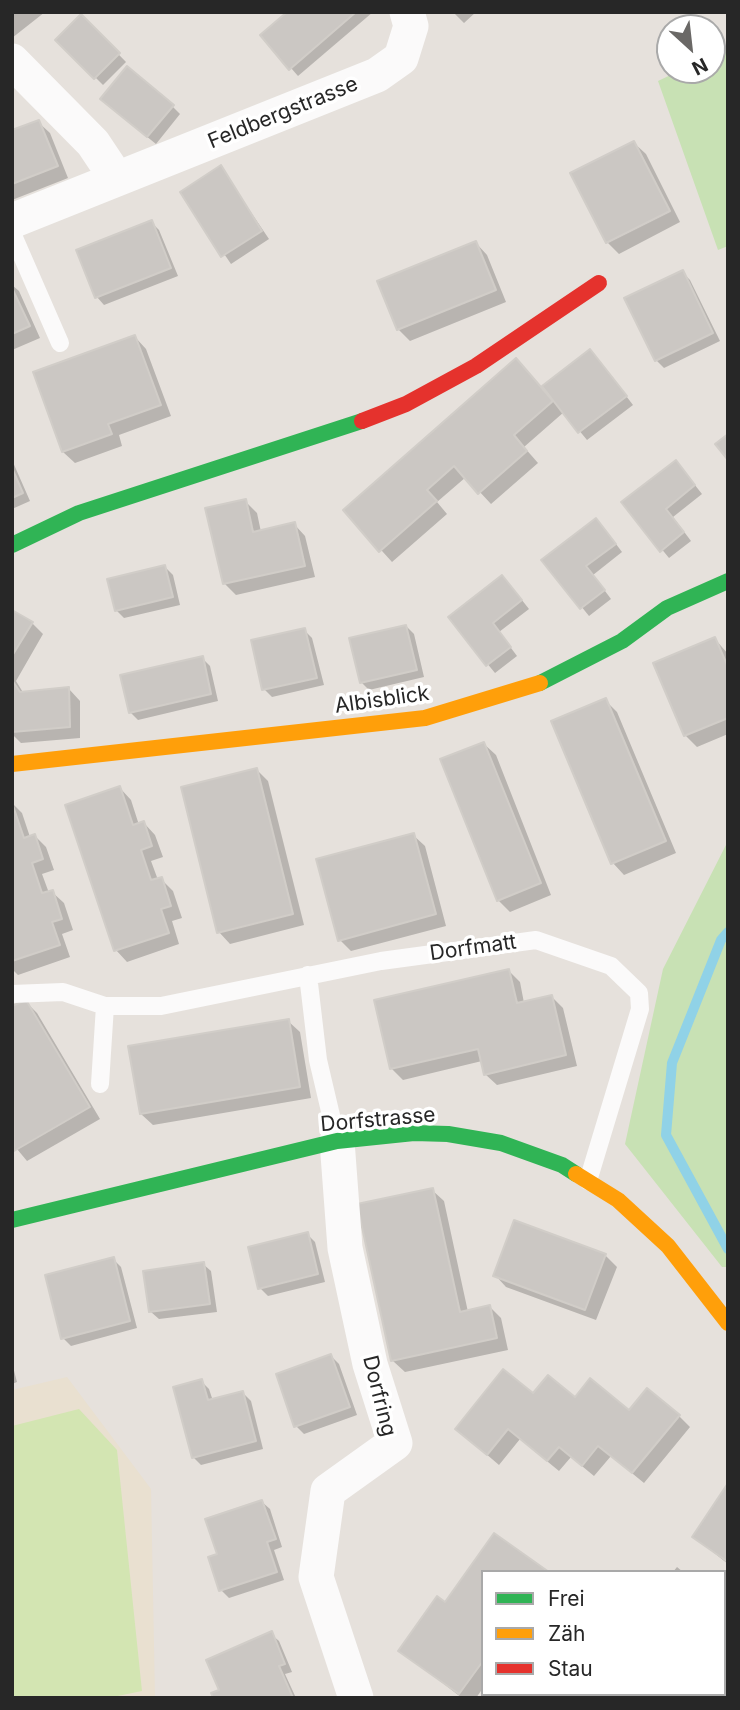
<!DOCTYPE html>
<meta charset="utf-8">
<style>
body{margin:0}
#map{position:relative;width:740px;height:1710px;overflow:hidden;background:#e6e1dc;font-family:Inter,sans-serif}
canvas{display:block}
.frame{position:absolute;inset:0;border:14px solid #272727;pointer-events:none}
.legend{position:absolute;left:481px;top:1570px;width:245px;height:126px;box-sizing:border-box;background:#fff;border:2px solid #a9a9a9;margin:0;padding:9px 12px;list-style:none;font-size:21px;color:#272727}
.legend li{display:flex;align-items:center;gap:14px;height:35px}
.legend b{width:35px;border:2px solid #a9a9a9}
.north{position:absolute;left:656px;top:14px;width:70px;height:70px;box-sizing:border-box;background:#fff;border:2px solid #a9a9a9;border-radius:50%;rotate:153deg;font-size:19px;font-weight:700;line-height:28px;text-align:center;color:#272727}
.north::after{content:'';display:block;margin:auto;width:24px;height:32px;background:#6a6866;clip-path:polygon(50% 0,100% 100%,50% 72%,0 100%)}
</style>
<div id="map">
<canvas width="740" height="1710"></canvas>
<div class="frame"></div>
<ul class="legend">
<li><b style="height:9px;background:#30b455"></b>Frei</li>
<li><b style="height:9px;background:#ff9f0a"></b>Zäh</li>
<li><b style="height:9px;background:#e5322d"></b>Stau</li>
</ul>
<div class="north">N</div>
</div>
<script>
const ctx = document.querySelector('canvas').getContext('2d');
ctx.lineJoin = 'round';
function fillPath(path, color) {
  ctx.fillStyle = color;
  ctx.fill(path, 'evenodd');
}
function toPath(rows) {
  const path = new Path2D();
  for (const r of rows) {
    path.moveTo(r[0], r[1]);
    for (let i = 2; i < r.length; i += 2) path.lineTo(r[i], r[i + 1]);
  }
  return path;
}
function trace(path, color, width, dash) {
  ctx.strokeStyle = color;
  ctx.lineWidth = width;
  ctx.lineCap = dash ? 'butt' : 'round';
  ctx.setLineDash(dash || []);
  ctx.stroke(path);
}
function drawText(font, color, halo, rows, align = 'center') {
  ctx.font = font + ' Inter,sans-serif';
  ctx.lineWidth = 7;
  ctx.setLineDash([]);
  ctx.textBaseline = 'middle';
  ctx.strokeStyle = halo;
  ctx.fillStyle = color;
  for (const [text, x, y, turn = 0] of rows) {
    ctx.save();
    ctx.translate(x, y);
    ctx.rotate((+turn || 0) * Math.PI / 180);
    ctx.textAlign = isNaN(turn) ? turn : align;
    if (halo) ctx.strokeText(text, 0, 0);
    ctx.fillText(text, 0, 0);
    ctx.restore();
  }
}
const education = toPath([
 [67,1377,151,1489,155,1698,12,1698,12,1390]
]);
const green = toPath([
 [728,46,728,246,718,250,658,81,681,70,712,70,712,54],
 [728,841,728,1267,722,1267,625,1144,663,969]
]);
const pitch = toPath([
 [79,1409,117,1450,142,1691,108,1698,12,1698,12,1426]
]);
const shadow = toPath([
 [12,12,45,12,12,38],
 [289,12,373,12,298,76,291,68],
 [453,12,476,12,464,23],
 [81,16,126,62,103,85,58,40],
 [172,106,180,114,156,144,110,107],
 [38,122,50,133,68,178,12,200,12,132],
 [634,143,646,154,680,222,619,254,607,242],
 [221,168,269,239,231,264,182,192],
 [151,222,159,230,178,276,104,305,97,297],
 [476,243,487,255,506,302,410,341,398,329],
 [682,272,690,280,720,341,664,368,656,360],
 [12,285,19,291,40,338,12,350],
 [135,337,146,349,171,416,119,435,122,446,75,463,63,452],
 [598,359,633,405,587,440,564,412,524,447,538,463,491,504,466,477,437,502,447,514,392,562,345,510,546,394],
 [12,460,30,501,12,509],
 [683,470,702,494,673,517,691,541,669,558,624,503],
 [245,501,257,513,261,532,294,524,305,536,315,577,236,595,225,584],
 [604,528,622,552,593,575,611,599,589,616,544,560],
 [165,567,173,575,180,605,124,618,116,610],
 [510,585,529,609,499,632,517,656,495,673,450,618],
 [12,612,32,623,43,634,16,681,24,694,69,689,80,701,80,738,21,743,12,734],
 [406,626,414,634,424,677,369,690,361,682],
 [304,630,312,638,324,685,272,697,264,689],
 [715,639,728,654,728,734,697,747,685,735],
 [202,658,210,666,218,701,138,720,130,712],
 [605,700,617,712,676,853,624,875,613,863],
 [484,744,496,755,551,895,510,912,498,900],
 [256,769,268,781,304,925,230,944,219,932],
 [120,788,131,800,139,825,144,823,155,835,163,857,151,861,158,880,161,879,173,891,182,918,172,921,179,944,127,962,116,950],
 [12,803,22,813,30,837,35,836,46,847,54,870,42,874,49,893,52,892,64,903,73,930,62,934,70,957,18,975,12,969],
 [413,835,425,846,446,926,351,951,340,940],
 [508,970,520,982,524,1003,552,997,563,1008,577,1066,497,1085,485,1074,482,1061,403,1080,391,1068],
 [26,1002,37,1013,100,1119,27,1161,12,1143,12,1008],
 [288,1021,300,1032,311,1098,153,1125,141,1114],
 [432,1190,444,1201,468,1312,490,1307,501,1318,508,1350,405,1372,393,1361],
 [307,1234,315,1242,325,1282,268,1296,260,1288],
 [605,1255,617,1267,596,1320,506,1287,495,1275],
 [113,1259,121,1267,137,1328,71,1346,63,1338],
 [203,1264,211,1271,217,1312,159,1319,151,1312],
 [331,1356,339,1364,357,1415,304,1434,296,1426],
 [12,1363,17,1382,12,1384],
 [201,1381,209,1389,213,1401,243,1393,251,1401,263,1449,201,1465,193,1457],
 [533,1396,629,1412,679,1416,690,1427,644,1483,611,1456,594,1476,571,1457,559,1471,520,1439,499,1465,457,1429],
 [728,1487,728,1564,694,1537],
 [262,1502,270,1509,282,1547,274,1550,284,1580,229,1598,221,1590,210,1558,219,1556],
 [677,1567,683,1572,673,1572],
 [483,1572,483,1688,476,1698,462,1698,401,1651],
 [724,1602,728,1605,728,1664,724,1669],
 [271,1634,279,1641,292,1672,285,1674,296,1698,215,1698],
 [582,1694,691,1694,694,1698,579,1698]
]);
const stream = toPath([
 [728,932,721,940,672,1063,666,1135,728,1249]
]);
const building = toPath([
 [287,12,356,12,289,70,260,35,287,12],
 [81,14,120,53,94,79,55,40,81,14],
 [127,66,174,105,147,137,100,99,127,66],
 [39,120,58,166,12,184,12,130,39,120],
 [634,141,670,211,606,243,570,173,634,141],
 [221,165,262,231,221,257,180,192,221,165],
 [152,220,171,268,95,298,76,250,152,220],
 [476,241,496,290,397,330,377,281,476,241],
 [683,270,713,333,655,361,624,298,683,270],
 [12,288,30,326,12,334,12,288],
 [135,335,161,405,108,424,112,434,62,452,33,372,135,335],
 [590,349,627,396,578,433,542,386,590,349],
 [516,358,553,401,514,435,527,451,478,494,454,466,427,490,437,501,379,552,343,510,516,358],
 [728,434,728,460,715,444,728,434],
 [676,460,695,485,666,509,684,532,660,552,621,502,676,460],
 [12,468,23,493,12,498,12,468],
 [246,499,253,532,295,522,305,566,223,584,205,508,246,499],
 [596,518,616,544,586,566,605,590,580,609,541,560,596,518],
 [165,565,173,597,115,611,107,579,165,565],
 [502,575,522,600,493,623,511,647,486,666,448,617,502,575],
 [12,610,33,622,12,656,12,610],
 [406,625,417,670,360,683,349,638,406,625],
 [305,628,317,678,262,690,251,640,305,628],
 [715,637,728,667,728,718,684,736,653,663,715,637],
 [203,656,211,694,129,713,120,675,203,656],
 [12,680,20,692,69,687,70,727,12,732,12,680],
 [606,698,666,841,611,864,551,721,606,698],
 [484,742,541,883,497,901,440,759,484,742],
 [257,768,293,914,217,933,181,787,257,768],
 [120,786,133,825,144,821,152,846,141,850,151,880,162,877,171,906,161,909,169,933,114,951,65,805,120,786],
 [12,803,24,838,35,834,43,859,32,863,42,893,53,890,62,919,52,922,60,945,12,961,12,803],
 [414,833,436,914,338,941,316,859,414,833],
 [509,969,517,1003,552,995,566,1055,484,1075,478,1049,390,1069,374,1000,509,969],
 [26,1000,90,1107,14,1151,12,1006,26,1000],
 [289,1019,300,1087,140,1114,128,1046,289,1019],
 [433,1188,460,1312,490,1305,497,1338,391,1361,357,1204,433,1188],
 [514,1220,606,1254,585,1310,493,1276,514,1220],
 [308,1232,318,1274,258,1289,248,1247,308,1232],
 [114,1257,130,1321,61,1339,45,1275,114,1257],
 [204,1262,210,1304,149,1312,143,1271,204,1262],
 [331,1354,350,1407,294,1427,276,1374,331,1354],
 [503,1369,533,1393,548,1375,575,1397,590,1378,629,1410,647,1388,680,1415,632,1473,598,1446,582,1466,559,1447,547,1461,508,1429,487,1455,455,1429,503,1369],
 [202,1379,208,1400,243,1391,256,1441,192,1458,173,1387,202,1379],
 [728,1483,728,1562,692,1537,728,1483],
 [262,1500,276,1539,267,1542,277,1572,219,1591,208,1557,217,1554,205,1519,262,1500],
 [494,1533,549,1572,483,1572,483,1661,459,1694,398,1651,437,1596,445,1602,494,1533],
 [724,1600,728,1603,728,1638,724,1642,724,1600],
 [272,1631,285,1664,279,1666,293,1698,213,1698,211,1693,219,1690,206,1660,272,1631],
 [579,1694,687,1694,684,1698,577,1698,579,1694]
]);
const lane = toPath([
 [12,233,60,343],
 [308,975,318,1060,337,1141],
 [12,994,63,992,105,1006],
 [100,1084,105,1006,161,1006,381,961,536,940,611,966,639,993,640,1009,588,1181]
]);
const street = toPath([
 [12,61,93,143,117,179],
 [12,221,377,75,401,58,411,26,407,12],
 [337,1141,345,1248,370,1364,395,1443,328,1491,316,1577,356,1698]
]);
const fast = toPath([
 [12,545,79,513,362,421],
 [540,683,622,641,667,608,728,581],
 [12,1220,337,1141,414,1133,448,1134,501,1143,562,1165,576,1174]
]);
const slow = toPath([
 [12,764,425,718,540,683],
 [576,1174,618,1200,668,1246,728,1323]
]);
const jam = toPath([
 [362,421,406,404,476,366,599,283]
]);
const streetNames = [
 ["Feldbergstrasse",283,113,-22],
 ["Albisblick",382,700,-8],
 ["Dorfmatt",473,948,-8],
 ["Dorfstrasse",378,1120,-5],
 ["Dorfring",379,1396,76]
];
fillPath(education, '#e9e0d0');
fillPath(green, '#c8e1b4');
fillPath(pitch, '#d3e5b2');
fillPath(shadow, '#0003');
trace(stream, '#90d2e7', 10);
fillPath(building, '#cbc7c3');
trace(building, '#d1cdc8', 2);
trace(lane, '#fbfafa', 18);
trace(street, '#fbfafa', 35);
trace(fast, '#30b455', 16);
trace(slow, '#ff9f0a', 16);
trace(jam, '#e5322d', 16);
drawText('21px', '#272727', '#fff', streetNames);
</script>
